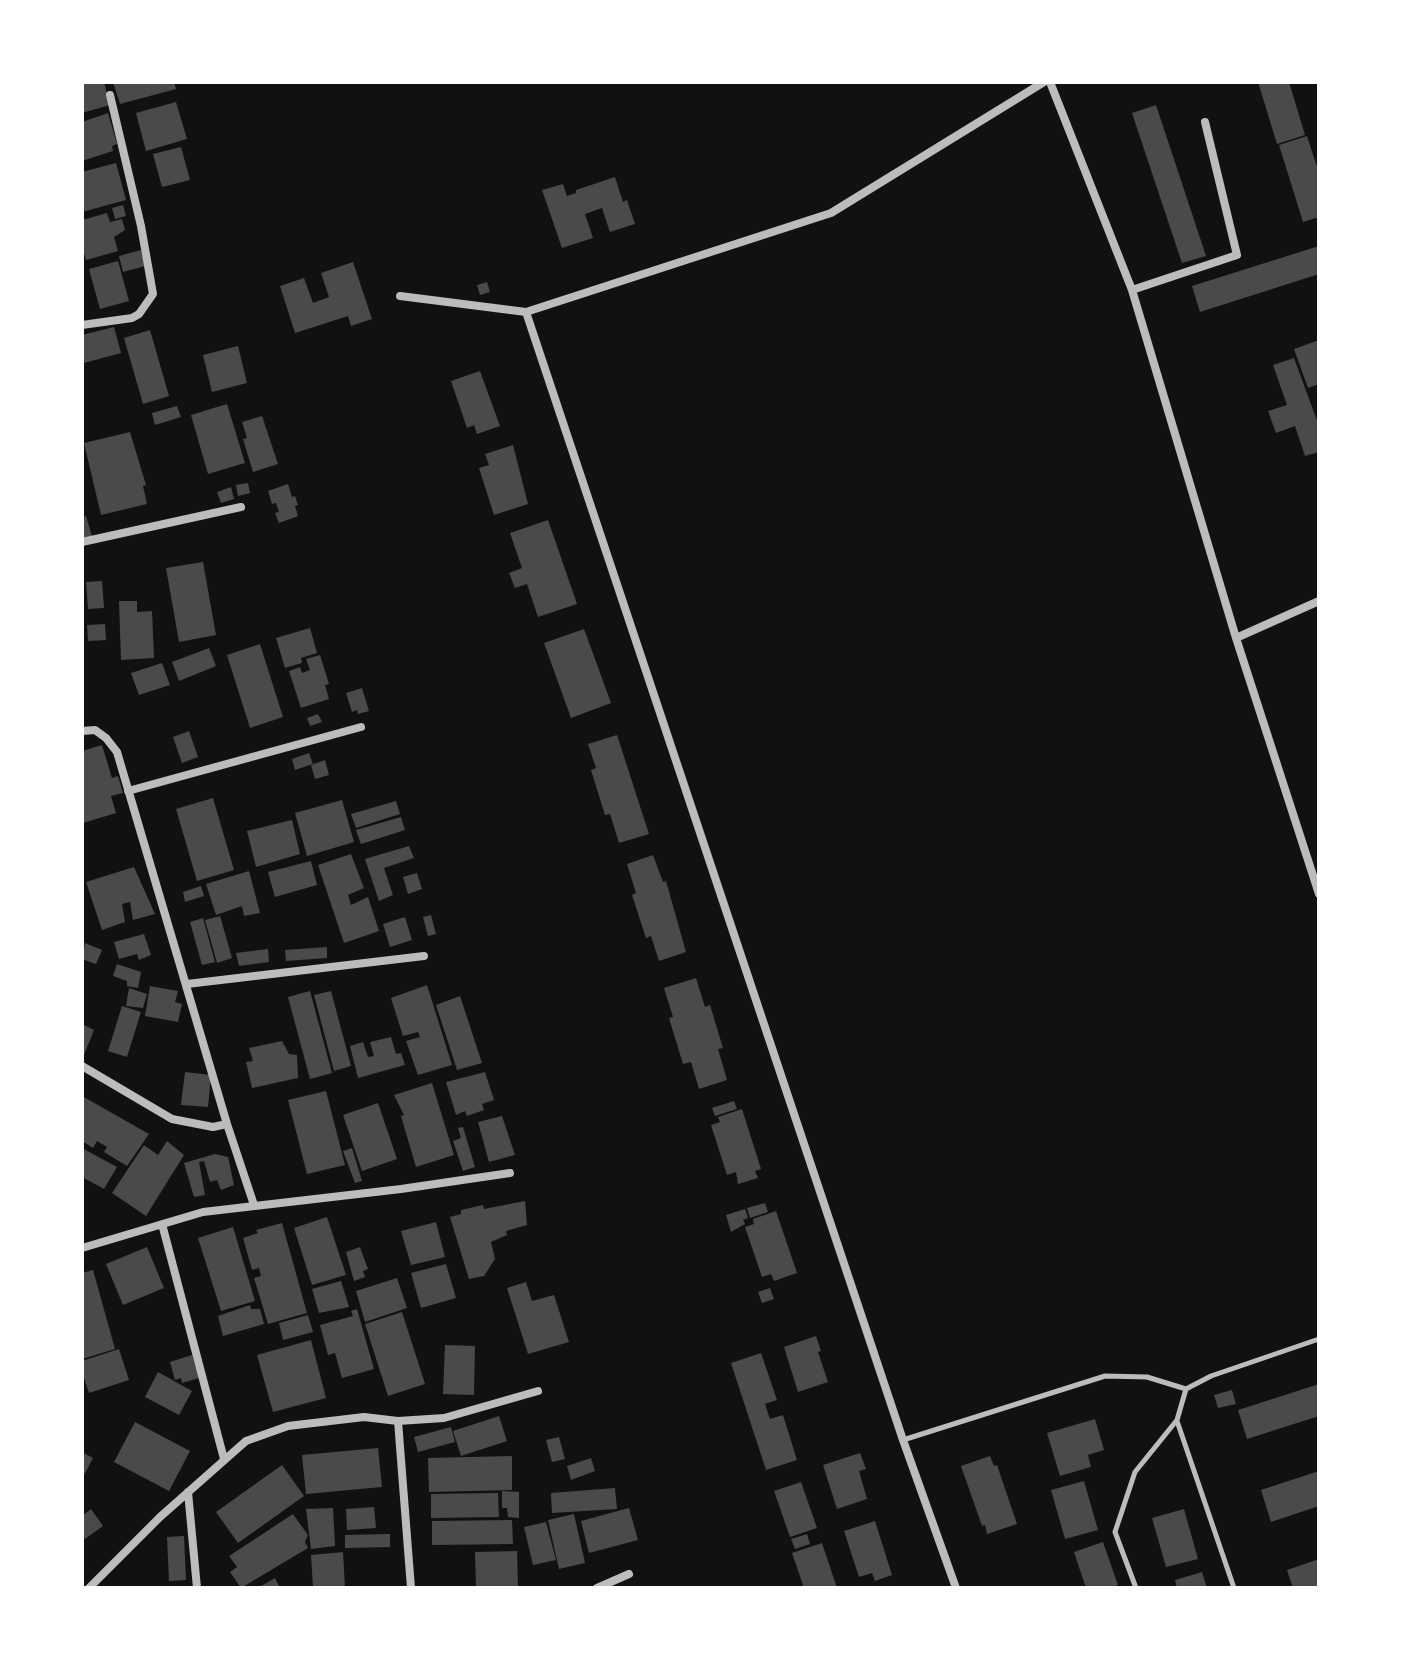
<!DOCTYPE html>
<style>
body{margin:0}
#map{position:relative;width:1401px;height:1670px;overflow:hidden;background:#111;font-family:Ubuntu,sans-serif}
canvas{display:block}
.frame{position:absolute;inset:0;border:84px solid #fff;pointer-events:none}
</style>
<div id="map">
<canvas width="1401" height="1670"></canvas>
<div class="frame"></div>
</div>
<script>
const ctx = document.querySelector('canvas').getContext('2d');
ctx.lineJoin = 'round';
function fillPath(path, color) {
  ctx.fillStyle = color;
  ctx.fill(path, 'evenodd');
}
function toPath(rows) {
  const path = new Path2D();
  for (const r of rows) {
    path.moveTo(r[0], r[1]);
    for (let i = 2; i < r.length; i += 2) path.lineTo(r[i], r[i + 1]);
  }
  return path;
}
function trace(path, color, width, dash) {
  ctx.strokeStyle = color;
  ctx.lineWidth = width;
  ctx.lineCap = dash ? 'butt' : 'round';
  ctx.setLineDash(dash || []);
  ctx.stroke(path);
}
const building = toPath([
 [82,82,104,82,110,105,82,113],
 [113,82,174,82,176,89,120,104],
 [1258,82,1289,82,1305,135,1277,144],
 [176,102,187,139,146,151,136,113],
 [1156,105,1206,256,1182,263,1132,113],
 [108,113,117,144,112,146,113,151,82,161,82,122],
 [1307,136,1319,173,1319,217,1303,222,1279,145],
 [181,147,190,180,162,187,153,154],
 [116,163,126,200,82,212,82,172],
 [615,177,623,202,627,200,635,224,610,232,602,208,585,214,593,238,562,248,542,190,563,184,567,196,576,193,576,190],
 [123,205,126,216,115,219,112,208],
 [107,213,110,222,122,219,125,230,114,237,118,251,86,260,82,246,82,220],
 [1319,246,1319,274,1200,312,1192,286],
 [141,250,145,266,123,272,119,256],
 [118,261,129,301,100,309,89,269],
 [353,262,372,319,351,326,348,316,295,333,280,286,304,278,313,303,329,297,321,273],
 [487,282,490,292,480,295,477,285],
 [114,327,121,353,84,363,82,335],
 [150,330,169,396,143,404,124,338],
 [1319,340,1319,384,1308,388,1294,349],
 [238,346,247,383,212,392,203,355],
 [1294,358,1319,426,1319,452,1305,456,1295,426,1276,433,1268,411,1287,405,1273,365],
 [480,371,500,426,477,434,474,425,467,428,451,381],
 [227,404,245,463,208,474,191,415],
 [177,406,181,417,155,425,152,413],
 [262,416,278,464,253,472,243,439,247,438,242,422],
 [130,432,146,485,143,486,147,504,101,515,84,443],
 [513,445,528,504,494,515,479,468,489,465,485,454],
 [248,483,250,493,238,496,236,485],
 [288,484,292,497,295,496,298,505,295,506,298,516,279,523,275,513,279,512,276,503,272,504,268,491],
 [231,487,234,499,221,503,217,492],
 [86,516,92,536,82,539,82,518],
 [548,520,577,604,538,617,527,584,515,588,509,573,522,568,510,533],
 [203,562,216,635,179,642,166,568],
 [102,581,104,608,88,609,86,582],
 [119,601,137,601,137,612,152,611,154,658,121,660],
 [105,624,106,640,88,641,87,625],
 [310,628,317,653,301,658,302,663,285,668,276,638],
 [584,629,611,703,571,718,544,643],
 [260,644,283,717,250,728,227,655],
 [209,648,216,666,179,681,172,662],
 [320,655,329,684,325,685,329,699,301,708,289,671,300,667,302,673,310,670,306,659],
 [162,663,170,685,139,695,131,673],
 [362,688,369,711,358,714,357,710,352,712,346,693],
 [318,714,322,722,310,726,307,718],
 [189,731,198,757,182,763,173,737],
 [617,735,649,834,619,843,610,814,605,815,591,770,596,768,588,744],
 [102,745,112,778,118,776,123,793,111,796,116,813,83,823,82,751],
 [309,753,313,764,295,770,292,759],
 [325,760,329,775,315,779,311,765],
 [213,798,234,870,197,881,176,809],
 [342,800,354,842,307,856,295,813],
 [396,801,400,814,356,828,351,814],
 [401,817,405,830,361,844,356,830],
 [292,820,300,854,256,867,247,831],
 [409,846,414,858,384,868,393,895,379,901,365,859],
 [351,854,364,888,348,895,351,905,368,897,379,931,344,943,318,865],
 [653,855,663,882,666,881,686,952,659,961,651,936,646,938,632,895,636,893,627,864],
 [311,861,317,885,275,897,268,872],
 [134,867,155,914,133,920,130,902,122,904,125,922,102,930,86,882],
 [249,871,260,913,244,916,242,906,216,915,206,884],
 [417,873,422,889,408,894,403,877],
 [201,886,204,896,185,902,183,892],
 [431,915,436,934,428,936,423,917],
 [220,916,232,958,217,963,205,920],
 [405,917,412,940,390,947,383,924],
 [203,918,215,962,202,965,190,922],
 [144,934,151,955,139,960,137,954,119,959,114,942],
 [85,943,102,950,96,964,82,959],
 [327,947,327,958,286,961,285,950],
 [268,949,269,962,239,966,236,953],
 [117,964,141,972,138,988,127,986,127,981,113,976],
 [696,978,705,1007,710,1005,723,1048,718,1049,727,1080,699,1089,691,1062,683,1064,669,1018,673,1017,664,988],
 [427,985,452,1065,418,1075,406,1041,420,1037,418,1032,403,1036,391,998],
 [150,986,178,991,175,1002,182,1004,178,1022,145,1016],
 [129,988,147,994,143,1008,126,1006],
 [310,991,332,1073,310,1079,288,997],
 [331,991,351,1066,334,1071,314,995],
 [460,996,482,1063,457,1070,436,1005],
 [122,1006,141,1012,127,1057,108,1051],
 [82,1024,94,1030,82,1060],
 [391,1037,396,1054,401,1053,405,1065,358,1078,350,1046,363,1042,368,1057,374,1056,370,1042],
 [282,1041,289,1054,297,1055,298,1078,252,1088,246,1062,253,1061,249,1048],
 [185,1072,211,1075,208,1107,181,1105],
 [485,1072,494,1100,482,1104,484,1110,467,1116,465,1111,456,1115,446,1082],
 [432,1083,454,1155,416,1167,401,1116,404,1115,394,1095],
 [326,1091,345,1165,307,1174,288,1100],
 [82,1096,149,1134,127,1166,104,1152,107,1147,97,1141,93,1148,82,1141],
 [734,1101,737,1109,715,1116,712,1108],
 [378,1103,397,1159,362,1171,343,1115],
 [742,1109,761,1169,755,1171,758,1178,738,1184,736,1172,727,1175,711,1125,720,1122,718,1117],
 [502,1116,515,1155,489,1162,478,1122],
 [463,1127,475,1167,463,1171,453,1141,461,1138,458,1128],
 [167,1141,184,1155,146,1216,112,1193,144,1145,158,1155],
 [82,1148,117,1167,104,1189,82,1177],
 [352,1148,362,1181,355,1183,343,1151],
 [215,1154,228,1157,234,1185,221,1190,217,1180,210,1182,204,1161,199,1162,205,1195,194,1197,184,1163],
 [525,1201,527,1225,506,1231,507,1235,491,1242,495,1259,484,1276,469,1279,450,1217,461,1214,461,1210,483,1205,484,1209],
 [765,1203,768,1212,750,1218,747,1208],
 [745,1209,748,1218,743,1220,745,1224,731,1232,726,1215],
 [776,1211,797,1273,774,1281,771,1274,762,1277,745,1227,754,1224,753,1219],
 [327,1217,346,1275,312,1285,294,1228],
 [436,1222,445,1257,411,1265,401,1231],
 [282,1223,307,1313,268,1324,254,1278,261,1276,259,1268,252,1270,243,1238,258,1233,256,1230],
 [233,1227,255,1301,221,1311,198,1238],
 [147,1247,164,1288,123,1305,106,1264],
 [360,1247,368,1269,363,1271,365,1277,354,1281,346,1252],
 [446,1264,456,1298,421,1308,411,1273],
 [93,1270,115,1349,82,1359,82,1273],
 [397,1278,407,1308,365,1322,356,1291],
 [341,1281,349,1307,319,1313,312,1289],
 [526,1282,532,1301,554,1295,569,1342,528,1354,507,1288],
 [770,1288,774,1299,762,1303,758,1292],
 [250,1305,251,1309,260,1309,264,1324,223,1336,218,1316],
 [357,1309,374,1369,342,1378,335,1353,328,1355,320,1325,353,1316,351,1311],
 [402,1312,425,1384,388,1396,365,1324],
 [308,1315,313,1332,283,1340,279,1323],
 [816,1336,821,1351,818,1352,828,1382,798,1392,784,1347],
 [311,1340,326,1398,273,1412,257,1355],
 [445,1345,475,1346,474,1395,443,1394],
 [119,1349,129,1380,89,1393,82,1372,82,1361],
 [761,1353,777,1400,765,1404,770,1419,783,1415,797,1460,766,1470,731,1363],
 [192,1355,199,1378,182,1383,181,1378,175,1380,170,1362],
 [158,1372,192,1391,179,1415,145,1397],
 [1319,1384,1319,1416,1247,1439,1238,1410],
 [1232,1390,1236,1404,1218,1408,1214,1395],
 [499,1416,507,1441,461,1456,453,1431],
 [1095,1419,1104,1450,1088,1455,1091,1467,1060,1476,1047,1433],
 [135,1422,190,1451,169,1491,114,1462],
 [451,1427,455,1442,418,1452,414,1437],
 [559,1437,565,1459,552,1462,546,1440],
 [378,1448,382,1487,306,1494,302,1455],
 [82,1452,93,1458,82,1479],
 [860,1453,866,1469,859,1471,867,1499,837,1509,823,1465],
 [512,1456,512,1490,429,1492,428,1458],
 [990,1456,994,1466,997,1465,1017,1524,987,1534,985,1525,982,1526,961,1466],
 [591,1458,595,1471,571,1480,567,1466],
 [282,1465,304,1496,238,1543,216,1512],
 [1319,1471,1319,1506,1271,1522,1261,1490],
 [1084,1481,1098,1530,1065,1539,1051,1490],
 [801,1482,817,1528,790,1537,774,1491],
 [615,1488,617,1509,552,1513,551,1493],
 [502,1491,519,1492,519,1518,508,1517,507,1508,502,1508],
 [498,1493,499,1517,431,1518,431,1494],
 [374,1507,376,1528,347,1530,346,1509],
 [333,1508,335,1546,311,1549,306,1509],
 [629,1508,638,1540,589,1553,581,1521],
 [91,1509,103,1526,82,1541,82,1516],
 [1184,1509,1198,1559,1166,1567,1152,1518],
 [293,1514,308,1535,305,1542,308,1548,241,1588,230,1572,237,1567,229,1556],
 [574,1514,585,1563,559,1569,548,1520],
 [512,1520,513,1544,432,1545,432,1521],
 [875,1521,892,1575,875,1581,872,1573,859,1577,844,1531],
 [546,1522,556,1560,533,1565,524,1527],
 [390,1534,390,1547,345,1548,345,1535],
 [807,1534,810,1544,795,1549,791,1539],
 [184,1536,186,1580,169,1581,167,1537],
 [1103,1542,1118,1585,1109,1588,1086,1588,1074,1552],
 [822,1543,837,1588,804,1588,792,1553],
 [517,1551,518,1587,476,1588,475,1552],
 [343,1552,345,1588,313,1588,311,1555],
 [1319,1559,1319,1588,1293,1588,1287,1570],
 [1202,1572,1207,1588,1177,1588,1175,1580],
 [275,1578,280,1588,258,1588]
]);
const service = toPath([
 [1177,1421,1234,1588],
 [903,1440,1105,1376,1147,1377,1186,1389,1211,1376,1319,1339],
 [1136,1588,1115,1532,1135,1472,1177,1420,1186,1389]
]);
const minor = toPath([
 [1050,82,1132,290,1236,638,1319,894],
 [1132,290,1237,255,1205,122],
 [400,296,526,312,831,213,1044,82],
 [526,312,903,1440,956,1588],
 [82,325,132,318,139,314,153,294,141,226,110,95],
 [82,542,241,507],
 [1236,638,1319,601],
 [82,731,95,730,106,738,117,752,227,1124,254,1205],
 [128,791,361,727],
 [187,984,424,956],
 [82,1066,172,1119,213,1127,227,1124],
 [162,1224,224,1459],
 [82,1248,203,1212,401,1189,510,1173],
 [398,1421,411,1588],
 [188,1492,197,1588],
 [89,1588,160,1517,246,1441,288,1426,364,1417,398,1421,444,1418,538,1391],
 [597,1588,629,1574]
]);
fillPath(building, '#4a4a4a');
trace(service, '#bcbcbc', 5);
trace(minor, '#bcbcbc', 8);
</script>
